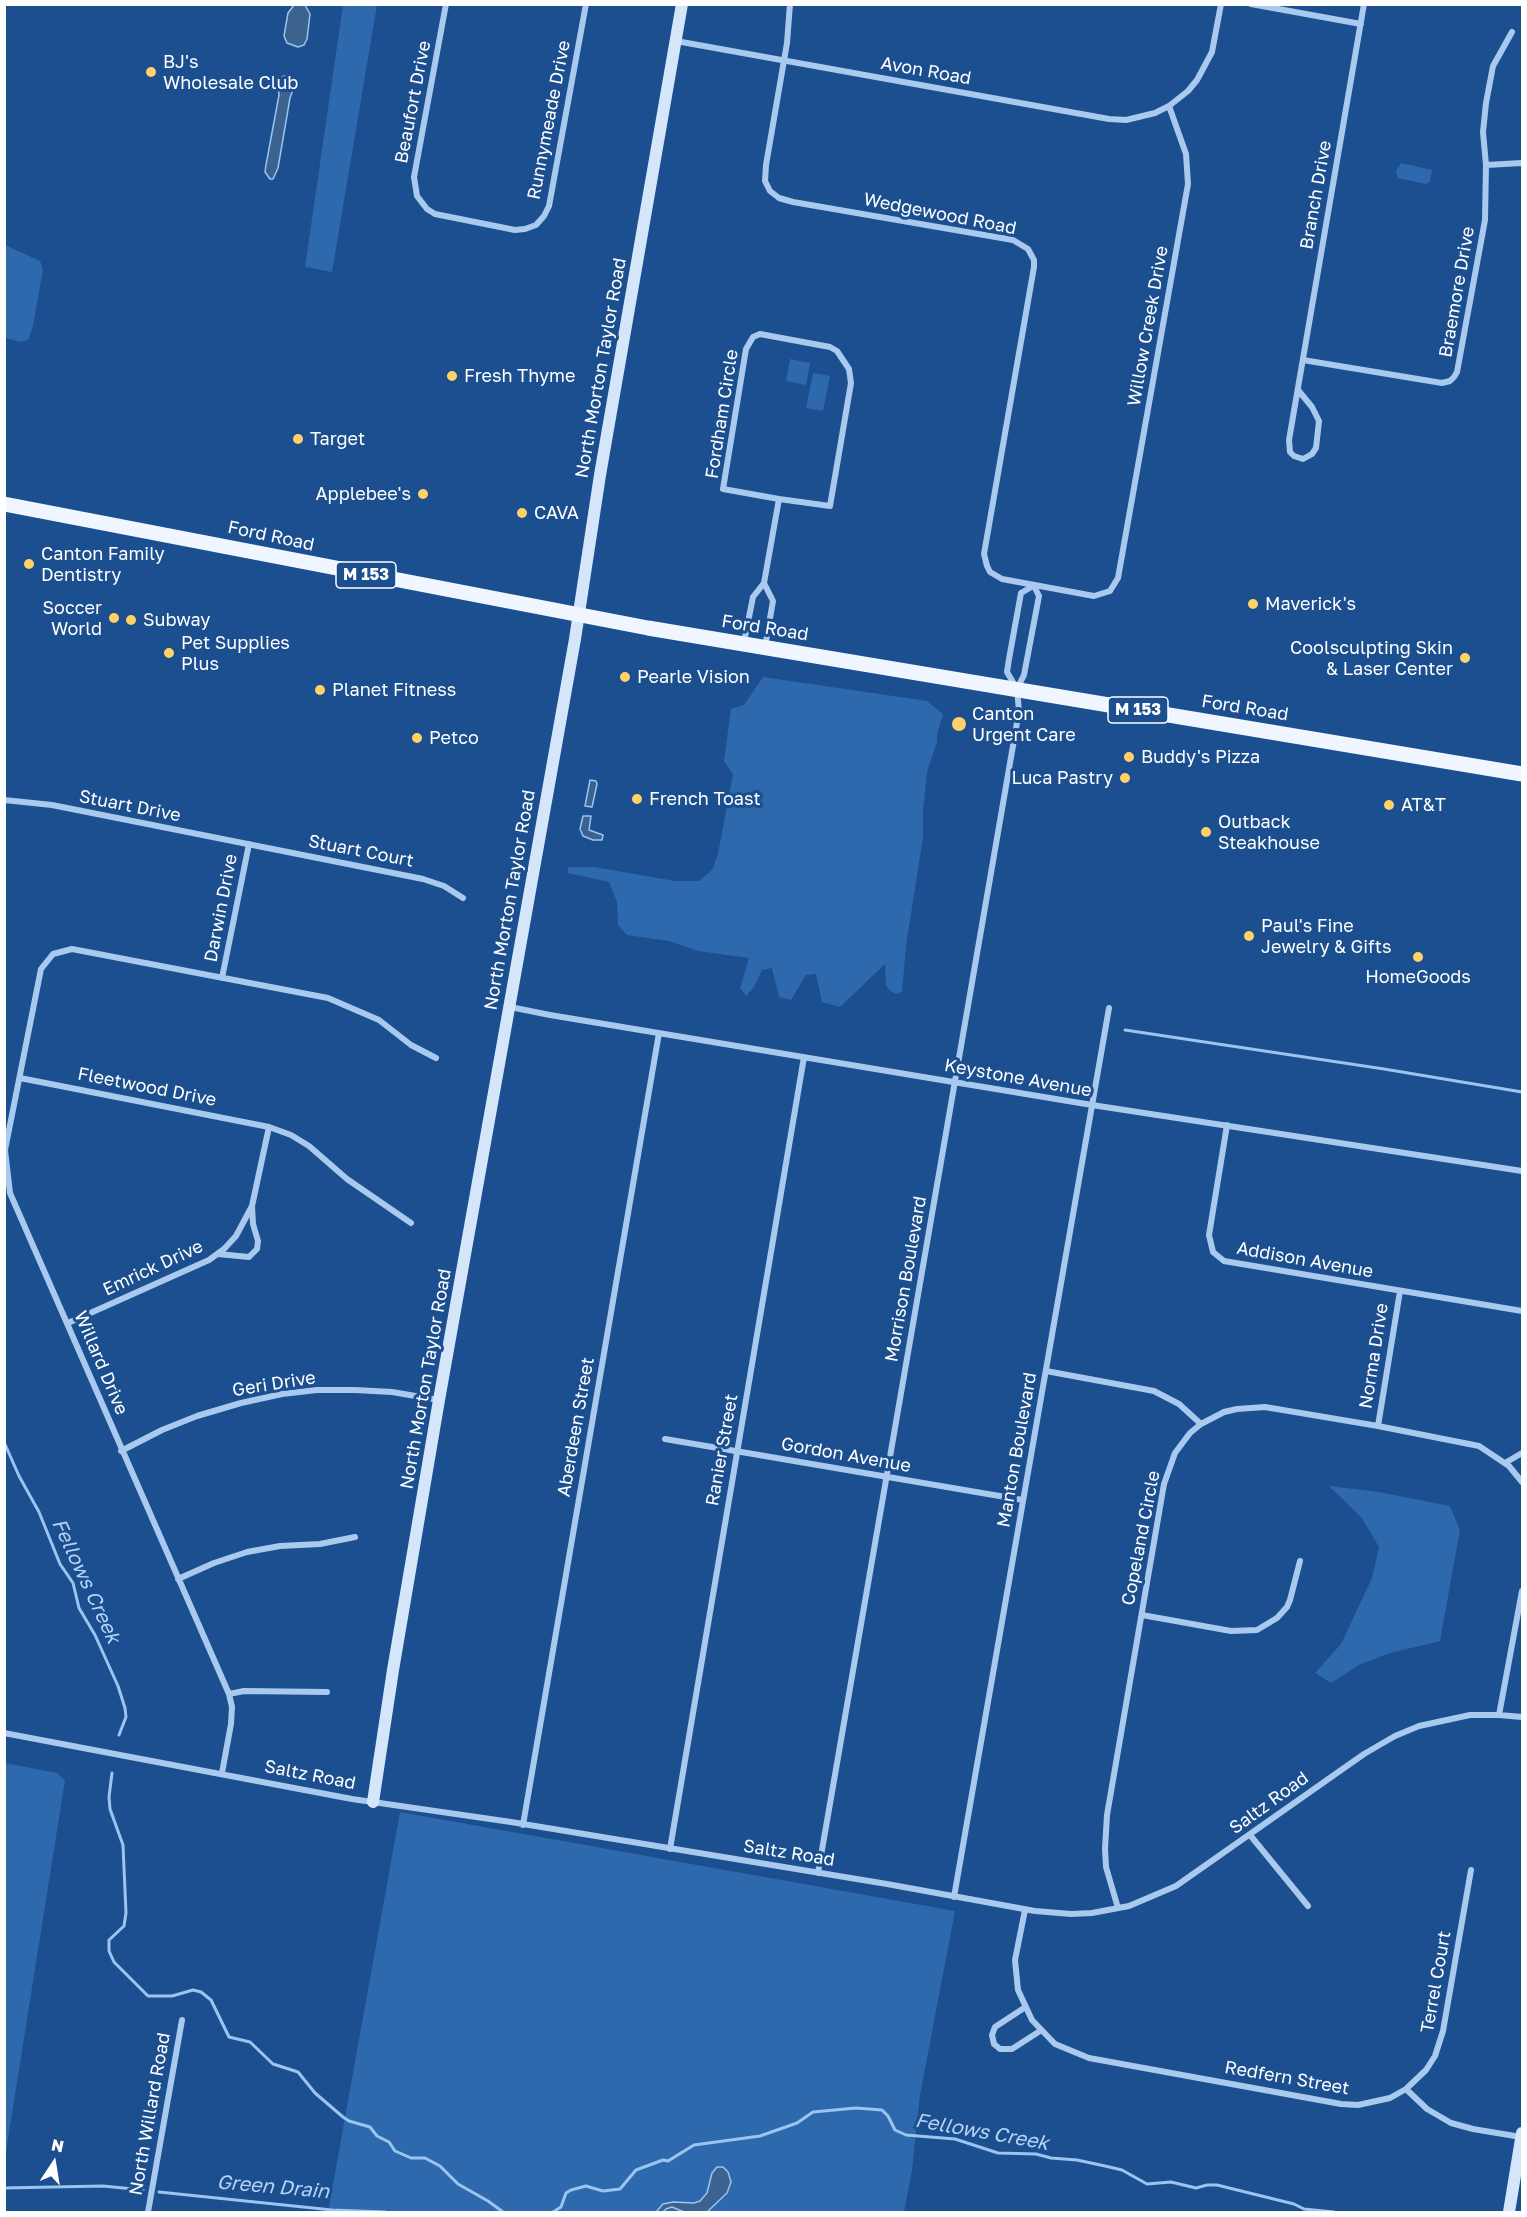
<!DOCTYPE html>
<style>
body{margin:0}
#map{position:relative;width:1527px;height:2217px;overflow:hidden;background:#1b4f8f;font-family:"Golos Text",sans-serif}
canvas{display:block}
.frame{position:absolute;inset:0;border:6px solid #fff;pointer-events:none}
.north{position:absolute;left:24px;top:2133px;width:60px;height:60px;-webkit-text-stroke:4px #1b4f8f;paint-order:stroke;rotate:12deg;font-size:16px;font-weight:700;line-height:24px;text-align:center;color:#fff}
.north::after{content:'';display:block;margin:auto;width:21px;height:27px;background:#fff;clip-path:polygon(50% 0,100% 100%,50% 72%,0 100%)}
</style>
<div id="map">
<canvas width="1527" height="2217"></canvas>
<div class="frame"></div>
<div class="north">N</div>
</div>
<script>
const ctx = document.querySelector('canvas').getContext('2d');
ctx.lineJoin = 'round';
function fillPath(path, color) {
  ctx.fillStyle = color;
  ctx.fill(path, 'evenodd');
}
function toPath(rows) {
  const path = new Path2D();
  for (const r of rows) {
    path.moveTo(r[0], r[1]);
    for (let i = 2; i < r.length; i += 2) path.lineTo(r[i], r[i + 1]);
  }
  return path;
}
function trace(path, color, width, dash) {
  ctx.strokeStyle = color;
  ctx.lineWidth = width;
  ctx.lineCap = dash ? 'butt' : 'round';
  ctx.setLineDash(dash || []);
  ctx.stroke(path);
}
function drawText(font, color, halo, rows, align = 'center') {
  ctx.font = font + ' "Golos Text",sans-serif';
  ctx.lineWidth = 6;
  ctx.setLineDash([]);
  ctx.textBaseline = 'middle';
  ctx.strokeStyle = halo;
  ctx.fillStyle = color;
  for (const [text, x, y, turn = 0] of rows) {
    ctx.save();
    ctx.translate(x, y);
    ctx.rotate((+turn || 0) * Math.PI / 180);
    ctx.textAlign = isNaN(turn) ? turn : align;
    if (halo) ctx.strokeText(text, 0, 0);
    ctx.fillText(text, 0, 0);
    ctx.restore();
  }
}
const green = toPath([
 [343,5,377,5,332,272,305,267],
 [1401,163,1432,170,1430,182,1426,184,1398,178,1396,171],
 [5,245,40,261,43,269,33,326,28,340,21,342,5,338],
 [790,359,810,363,806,385,786,381],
 [813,373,830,376,823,411,806,408],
 [763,677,927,701,943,714,937,734,937,742,927,772,923,811,923,837,906,946,902,992,896,994,890,991,886,985,885,964,840,1007,822,1002,816,974,806,975,791,1000,779,997,772,968,762,970,754,987,746,996,740,988,749,958,698,951,669,941,627,935,618,925,617,902,609,882,568,873,568,867,594,867,675,881,699,881,712,870,718,854,733,774,724,761,731,709,744,705],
 [1329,1486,1379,1492,1450,1506,1460,1530,1440,1641,1390,1653,1359,1665,1331,1683,1315,1673,1341,1644,1372,1578,1379,1547,1362,1518],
 [5,1763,57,1773,65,1780,5,2158],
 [400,1812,955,1911,920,2095,912,2170,904,2212,328,2212]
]);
const water = toPath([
 [294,5,305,5,310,14,307,39,304,45,298,47,287,43,284,36,288,13,294,5],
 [284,76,293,79,294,87,290,98,278,168,273,179,270,179,265,172,266,165,279,95,278,85,280,78,284,76],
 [590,780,596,781,597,784,592,807,585,806,590,780],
 [583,816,591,816,589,830,603,835,602,840,593,840,583,836,580,829,583,816],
 [717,2167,723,2167,728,2172,731,2182,727,2193,707,2212,684,2212,672,2207,666,2209,663,2212,656,2212,663,2204,673,2202,694,2203,700,2201,707,2193,712,2173,717,2167]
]);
const stream = toPath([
 [1125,1030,1384,1069,1522,1092],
 [4,1442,19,1476,39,1512,60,1564,73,1583,79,1608,95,1635,118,1686,125,1708,126,1717,119,1735],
 [112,1773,109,1797,110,1809,123,1845,126,1913,124,1926,109,1940,109,1951,114,1962,148,1996,172,1996,193,1990,201,1992,211,2000,229,2037,250,2042,273,2064,298,2072,315,2093,343,2117,349,2121,370,2127,377,2136,389,2142,395,2151,411,2158,425,2158,440,2166,458,2184,488,2201,503,2212],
 [4,2188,103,2186,143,2190],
 [159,2192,332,2210,385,2212],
 [553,2212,561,2207,566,2193,571,2190,586,2186,603,2191,620,2189,636,2170,663,2160,668,2161,694,2145,760,2136,797,2123,813,2112,856,2108,882,2110,888,2116,895,2130,906,2135,955,2139,998,2153,1036,2154,1051,2158,1077,2160,1105,2166,1122,2170,1147,2184,1171,2182,1196,2188,1207,2185,1217,2185,1294,2204,1304,2209,1334,2212]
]);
const street = toPath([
 [446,4,414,177,417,196,427,209,435,214,515,230,525,229,536,225,544,216,549,206,586,4],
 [790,4,787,43,766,165,765,181,770,191,779,198,793,202,1013,240,1028,249,1034,260,1034,267,984,554,987,566,990,572,1002,579,1094,596,1110,591,1118,578,1188,184,1186,154,1169,106],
 [1251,4,1361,24],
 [676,41,1109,119,1126,120,1155,113,1169,106,1188,91,1197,80,1212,52,1221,4],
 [1486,165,1522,163],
 [760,334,830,347,837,351,849,369,851,383,830,506,779,499,723,489,746,349,753,337,760,334],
 [1303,360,1442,383,1450,381,1454,377,1457,372,1485,220,1486,165,1483,132,1486,103,1493,66,1512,32],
 [1298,390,1312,407,1319,421,1316,448,1312,454,1303,459,1294,456,1290,452,1289,440,1364,4],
 [764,583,779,499],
 [744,642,753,597,764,583,773,601,765,647],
 [1017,689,1024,675,1039,596,1034,586],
 [4,800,52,805,423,879,444,886,463,898],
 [222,978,249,844],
 [510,1007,550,1015,1092,1105,1522,1171],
 [20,1078,269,1127,291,1135,309,1146,347,1179,411,1223],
 [1227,1125,1209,1235,1213,1252,1224,1261,1522,1311],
 [218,1254,249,1257,257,1249,258,1241,253,1224,252,1206],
 [68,1323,209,1260,224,1249,236,1236,252,1206,269,1127],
 [1046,1371,1154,1391,1179,1404,1201,1424],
 [1378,1426,1400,1291],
 [665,1439,1023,1500],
 [121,1451,162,1430,197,1416,241,1403,282,1394,317,1390,355,1390,392,1392,439,1400],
 [1505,1463,1522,1453],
 [178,1579,214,1563,247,1552,280,1546,320,1544,355,1537],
 [1142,1615,1231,1631,1257,1630,1277,1618,1287,1607,1290,1600,1300,1561],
 [229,1694,244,1691,327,1692],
 [1499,1715,1522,1591],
 [4,1733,352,1799,511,1822,887,1884,1035,1911,1071,1914,1092,1913,1129,1906,1176,1886,1364,1754,1395,1736,1419,1726,1470,1715,1499,1715,1522,1717],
 [222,1773,231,1724,232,1707,229,1694,10,1193,5,1150,41,969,53,954,72,949,328,998,379,1020,411,1045,436,1058],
 [523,1825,659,1033],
 [1250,1835,1308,1906],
 [670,1849,804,1057],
 [818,1873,1019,711,1017,689,1007,672,1009,659,1021,593,1033,586],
 [954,1897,1109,1008],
 [1118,1908,1106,1867,1105,1849,1107,1815,1164,1484,1175,1453,1190,1433,1201,1424,1224,1412,1237,1409,1265,1407,1378,1426,1479,1446,1509,1466,1522,1482],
 [1025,1910,1015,1960,1018,1990,1032,2020,1055,2044,1089,2058,1341,2104,1358,2105,1390,2098,1406,2089,1426,2070,1435,2056,1443,2031,1471,1870],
 [1024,2008,995,2027,992,2035,994,2044,1000,2049,1012,2049,1040,2031],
 [1406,2089,1427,2109,1451,2123,1473,2129,1521,2137],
 [148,2212,182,2020]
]);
const secondary = toPath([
 [373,1802,393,1670,439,1400,575,639,600,475,682,4],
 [1509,2212,1522,2133]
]);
const primary = toPath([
 [4,504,648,628,1522,774]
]);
const markers = [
 [151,72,6,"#ffd166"],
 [452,376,6,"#ffd166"],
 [298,439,6,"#ffd166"],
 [423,494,6,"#ffd166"],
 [522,513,6,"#ffd166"],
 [29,564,6,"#ffd166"],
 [1253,604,6,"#ffd166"],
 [114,618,6,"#ffd166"],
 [131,620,6,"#ffd166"],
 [169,653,6,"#ffd166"],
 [1465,658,6,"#ffd166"],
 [625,677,6,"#ffd166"],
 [320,690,6,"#ffd166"],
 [959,724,8,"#ffd166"],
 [417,738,6,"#ffd166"],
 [1129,757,6,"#ffd166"],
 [1125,778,6,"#ffd166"],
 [637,799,6,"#ffd166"],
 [1389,805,6,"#ffd166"],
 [1206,832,6,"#ffd166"],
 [1249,936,6,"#ffd166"],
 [1418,957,6,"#ffd166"]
];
const shields = [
 [366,575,60],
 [1138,710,60]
];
const shieldNames = [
 ["M 153",366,575],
 ["M 153",1138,710]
];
const poiNames = [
 ["BJ's",163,62],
 ["Wholesale Club",163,83],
 ["Fresh Thyme",464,376],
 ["Target",310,439],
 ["Applebee's",411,494,"right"],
 ["CAVA",534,513],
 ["Canton Family",41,554],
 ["Dentistry",41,575],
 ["Maverick's",1265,604],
 ["Soccer",102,608,"right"],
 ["World",102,629,"right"],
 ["Subway",143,620],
 ["Pet Supplies",181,643],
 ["Plus",181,664],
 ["Coolsculpting Skin",1453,648,"right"],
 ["& Laser Center",1453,669,"right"],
 ["Pearle Vision",637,677],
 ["Planet Fitness",332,690],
 ["Canton",972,714],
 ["Urgent Care",972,735],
 ["Petco",429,738],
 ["Buddy's Pizza",1141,757],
 ["Luca Pastry",1113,778,"right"],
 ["French Toast",649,799],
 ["AT&T",1401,805],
 ["Outback",1218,822],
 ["Steakhouse",1218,843],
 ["Paul's Fine",1261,926],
 ["Jewelry & Gifts",1261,947],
 ["HomeGoods",1418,977,"center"]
];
const streetNames = [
 ["Avon Road",926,71,10],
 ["Beaufort Drive",413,102,-79],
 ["Runnymeade Drive",549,120,-79],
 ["Branch Drive",1316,195,-80],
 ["Wedgewood Road",940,214,11],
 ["Braemore Drive",1457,292,-80],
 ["Willow Creek Drive",1148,326,-80],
 ["North Morton Taylor Road",601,368,-80],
 ["Fordham Circle",722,414,-81],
 ["Ford Road",271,536,12],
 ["Ford Road",765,628,9],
 ["Ford Road",1245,708,9],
 ["Stuart Drive",130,806,11],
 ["Stuart Court",361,851,11],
 ["North Morton Taylor Road",510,900,-80],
 ["Darwin Drive",221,908,-79],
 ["Keystone Avenue",1018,1078,10],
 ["Fleetwood Drive",147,1087,11],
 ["Addison Avenue",1305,1260,10],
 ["Emrick Drive",153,1268,-25],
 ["Morrison Boulevard",906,1279,-80],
 ["Norma Drive",1374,1356,-81],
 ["Willard Drive",101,1363,67],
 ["North Morton Taylor Road",426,1379,-80],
 ["Geri Drive",274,1384,-9],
 ["Aberdeen Street",576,1427,-80],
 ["Ranier Street",722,1450,-80],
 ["Manton Boulevard",1017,1450,-80],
 ["Gordon Avenue",846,1455,10],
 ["Copeland Circle",1141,1538,-79],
 ["Saltz Road",310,1775,11],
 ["Saltz Road",1269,1803,-36],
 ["Saltz Road",789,1853,9],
 ["Terrel Court",1436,1982,-80],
 ["Redfern Street",1287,2078,10],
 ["North Willard Road",150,2114,-80]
];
const waterNames = [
 ["Fellows Creek",86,1581,65],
 ["Fellows Creek",982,2132,10],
 ["Green Drain",273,2187,5]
];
fillPath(green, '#2e69ad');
fillPath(water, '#3c6290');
trace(water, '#9cc4f0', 1.5);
trace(stream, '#9cc4f0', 3);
trace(street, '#a9c9ee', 6);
trace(secondary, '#d6e6fa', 12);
trace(primary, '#f0f6ff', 15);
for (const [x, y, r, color] of markers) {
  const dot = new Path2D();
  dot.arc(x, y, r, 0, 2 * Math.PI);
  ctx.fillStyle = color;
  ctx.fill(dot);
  trace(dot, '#1b4f8f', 2);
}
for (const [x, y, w] of shields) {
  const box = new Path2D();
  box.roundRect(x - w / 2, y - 13, w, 26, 4.5);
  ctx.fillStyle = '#1b4f8f';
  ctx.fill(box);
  trace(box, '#fff', 1.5);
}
drawText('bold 16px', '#fff', null, shieldNames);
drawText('18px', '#fff', '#1b4f8f', poiNames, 'left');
drawText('18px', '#fff', '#1b4f8f', streetNames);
drawText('italic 20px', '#b5d3f5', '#1b4f8f', waterNames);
</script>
